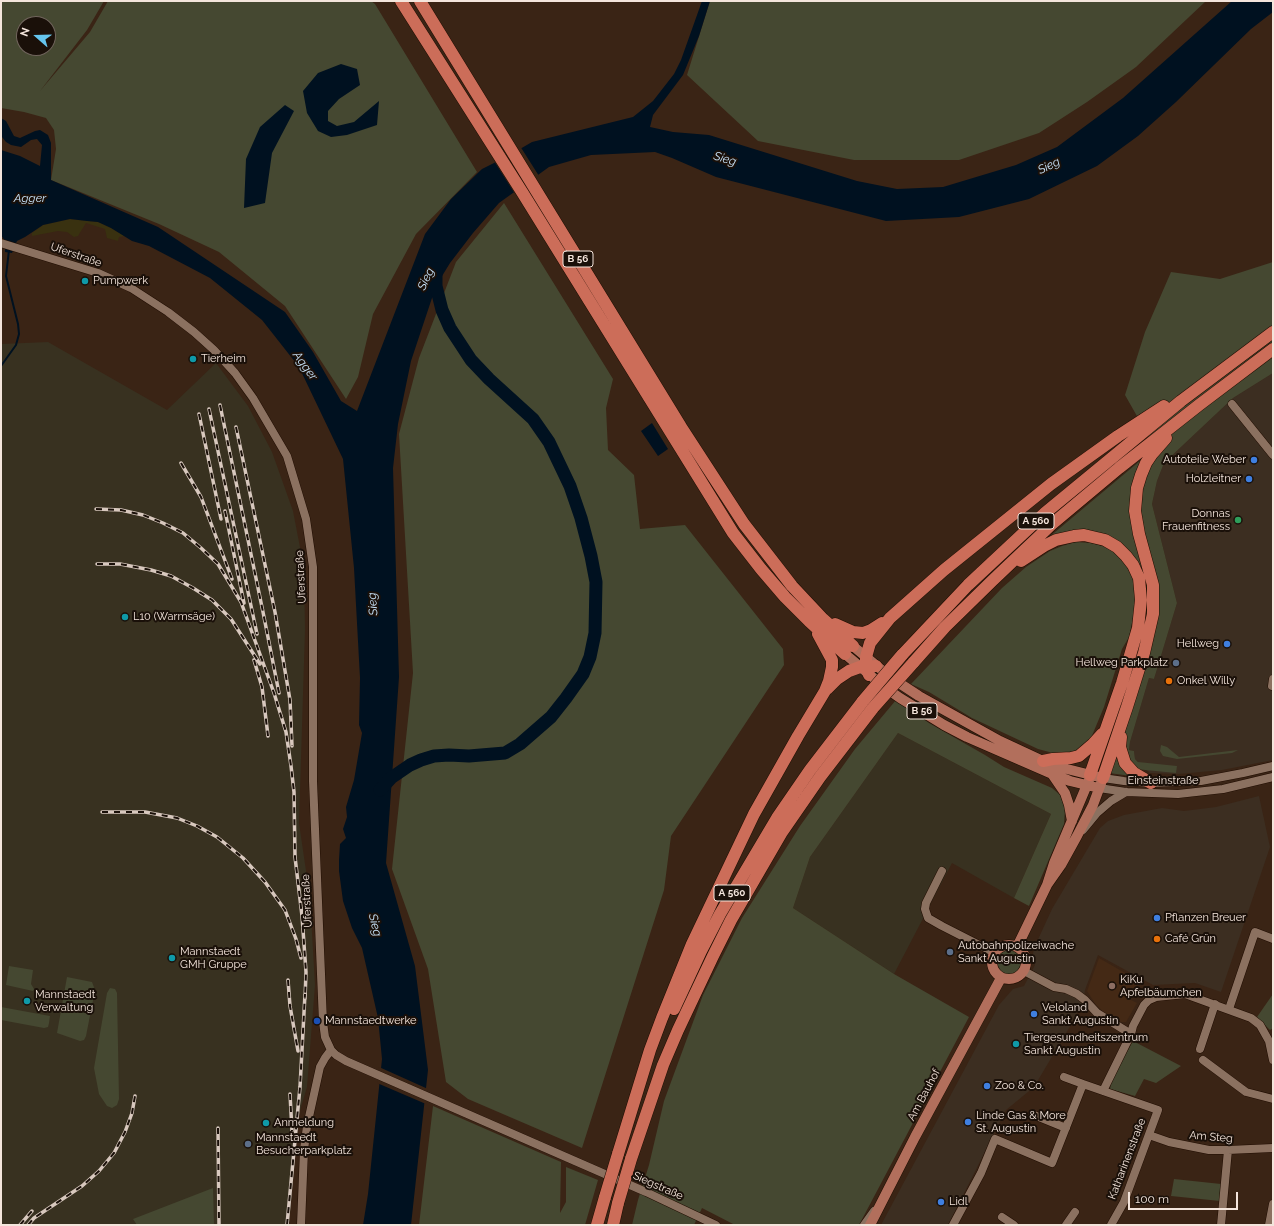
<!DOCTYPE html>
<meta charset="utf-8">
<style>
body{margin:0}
#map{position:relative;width:1274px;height:1226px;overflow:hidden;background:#3a2415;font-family:Raleway,sans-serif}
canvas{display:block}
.frame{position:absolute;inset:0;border:2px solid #f4e5dc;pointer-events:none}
.north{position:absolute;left:16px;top:16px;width:40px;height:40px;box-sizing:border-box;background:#1a1009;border:1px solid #71655d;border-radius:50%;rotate:290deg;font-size:11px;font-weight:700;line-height:16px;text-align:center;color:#f4e5dc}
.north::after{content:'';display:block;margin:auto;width:14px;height:18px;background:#65c5ee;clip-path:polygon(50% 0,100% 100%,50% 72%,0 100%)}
.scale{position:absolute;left:1128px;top:1192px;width:110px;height:18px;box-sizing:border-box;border:2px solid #f4e5dc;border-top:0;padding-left:5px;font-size:12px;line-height:14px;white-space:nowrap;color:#f4e5dc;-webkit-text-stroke:3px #1a1009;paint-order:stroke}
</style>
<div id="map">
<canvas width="1274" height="1226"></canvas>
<div class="frame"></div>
<div class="north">N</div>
<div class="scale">100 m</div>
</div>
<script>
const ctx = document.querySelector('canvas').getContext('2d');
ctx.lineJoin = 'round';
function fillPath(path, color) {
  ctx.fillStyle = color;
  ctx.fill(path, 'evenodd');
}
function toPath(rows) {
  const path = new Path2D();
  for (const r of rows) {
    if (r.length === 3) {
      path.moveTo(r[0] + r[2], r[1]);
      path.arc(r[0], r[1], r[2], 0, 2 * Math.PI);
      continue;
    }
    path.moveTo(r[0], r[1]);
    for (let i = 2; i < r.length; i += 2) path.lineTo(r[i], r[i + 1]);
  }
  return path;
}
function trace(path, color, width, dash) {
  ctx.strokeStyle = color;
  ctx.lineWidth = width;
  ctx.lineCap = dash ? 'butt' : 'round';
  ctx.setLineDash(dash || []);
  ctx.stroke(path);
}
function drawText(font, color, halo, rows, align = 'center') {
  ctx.font = font + ' Raleway,sans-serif';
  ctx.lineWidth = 4;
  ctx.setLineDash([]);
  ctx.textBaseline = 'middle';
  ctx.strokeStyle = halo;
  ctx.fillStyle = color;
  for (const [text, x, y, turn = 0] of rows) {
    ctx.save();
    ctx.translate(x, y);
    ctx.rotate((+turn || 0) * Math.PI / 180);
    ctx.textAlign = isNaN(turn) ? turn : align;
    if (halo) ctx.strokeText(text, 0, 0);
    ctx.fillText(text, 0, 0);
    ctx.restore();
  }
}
const commercial = toPath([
 [1273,373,1273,760,1222,770,1179,774,1150,773,1135,759,1134,751,1129,750,1130,742,1149,678,1154,679,1177,603,1152,504,1157,481,1164,463,1233,398],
 [1259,796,1270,847,1221,992,1195,983,1153,985,1098,955,1085,990,1083,1003,1072,1023,1034,1087,1006,1110,948,1225,881,1225,999,1005,1013,989,1024,986,1035,965,1032,957,1035,946,1052,909,1100,828,1108,821,1124,815,1162,808,1184,811,1216,807]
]);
const industrial = toPath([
 [48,342,167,410,216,363,248,406,272,452,293,511,304,568,305,630,299,823,310,898,315,985,307,1087,299,1114,289,1225,1,1225,1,344],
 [898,733,1051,814,1014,898,952,863,894,974,793,908,810,857]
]);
const built = toPath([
 [1099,958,1139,981,1129,999,1137,1003,1126,1022,1121,1022,1106,1014,1096,1005,1087,991]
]);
const green = toPath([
 [1,1,104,1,87,30,40,91,90,32,108,1,371,1,375,4,477,172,416,234,373,314,358,377,346,399,285,306,219,252,159,224,51,180,56,149,54,130,46,118,24,112,1,108],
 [24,24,48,24,48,48,24,48],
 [710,1,1206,1,1136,67,1087,102,1039,133,959,160,854,160,758,141,687,75],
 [504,203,613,379,606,408,608,450,634,475,640,529,685,525,783,649,784,665,671,836,664,890,582,1148,468,1099,446,1082,428,969,392,869,413,673,399,434,419,358,456,262],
 [1273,262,1273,373,1233,398,1164,463,1157,481,1152,504,1177,603,1154,679,1149,678,1130,742,1129,750,1134,751,1135,759,1138,762,1177,766,1176,773,1135,769,1127,759,1124,736,1154,633,1140,513,1143,481,1158,453,1125,395,1145,332,1171,272,1220,279],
 [1141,460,1137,472,1150,600,1146,623,1147,597,1115,541,1048,538],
 [1076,542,1091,543,1102,546,1114,552,1126,565,1135,583,1135,608,1129,637,1122,649,1104,707,1091,738,1079,749,1073,752,1053,753,1038,749,972,718,929,692,911,684,1002,588,1026,567,1050,551,1062,546],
 [896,700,929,723,985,755,1004,767,1052,788,1060,795,1065,808,1064,824,1029,906,1014,898,1051,814,898,733,810,857,793,908,894,974,969,1017,859,1225,735,1225,702,1208,694,1225,632,1225,638,1200,649,1165,664,1101,703,995,742,918,800,826,855,749],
 [1161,745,1167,747,1179,757,1238,750,1232,753,1177,759,1163,756,1160,751],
 [1116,753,1131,776,1109,773],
 [1009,962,12],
 [9,966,33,970,31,984,34,989,33,991,6,985],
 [67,977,92,982,95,990,86,1036,84,1040,80,1041,57,1033],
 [110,988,115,989,117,993,119,1099,117,1105,112,1108,107,1106,99,1094,94,1068,107,993],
 [1273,994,1273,1028,1270,1030,1257,1017],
 [1,1007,50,1016,49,1023,48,1027,44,1028,1,1020],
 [1133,1041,1181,1066,1156,1083,1144,1079,1135,1096,1110,1089,1112,1079],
 [433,1106,561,1162,560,1213,566,1202,566,1167,598,1180,585,1225,419,1225],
 [1174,1179,1221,1184,1220,1201,1171,1196],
 [213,1188,214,1225,137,1225,133,1219]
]);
const sand = toPath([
 [70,219,98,222,111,228,125,236,119,237,118,241,107,238,105,229,86,223,78,236,74,237,67,232,58,231,32,236,32,233,43,225]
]);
const water = toPath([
 [702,1,710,1,699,36,683,75,653,115,650,127,673,132,709,135,857,181,897,189,943,187,1016,165,1057,147,1123,98,1232,1,1273,1,1273,12,1251,29,1176,102,1138,136,1097,166,1029,199,959,217,886,221,716,177,672,158,655,152,591,155,549,167,499,203,473,233,450,263,436,286,411,361,398,424,393,468,399,677,386,863,415,966,428,1070,411,1225,363,1225,368,1194,382,1059,378,1018,362,948,352,928,343,901,339,871,339,860,340,844,346,838,343,829,347,817,346,807,354,780,362,733,359,725,360,678,354,568,343,459,299,367,262,320,210,278,149,246,132,241,111,228,98,222,87,221,70,219,43,225,25,237,17,241,12,253,5,252,5,241,1,235,1,150,20,156,40,166,42,145,37,139,31,140,21,147,11,145,6,142,2,137,1,133,1,118,6,121,14,136,20,138,35,131,40,130,48,135,51,143,51,180,158,227,285,312,313,352,341,401,357,411,425,234,451,199,482,169,508,156,532,142,633,117,653,101,674,74,681,60],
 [341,64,357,69,360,85,339,99,328,111,328,121,337,126,354,122,379,101,377,125,347,135,331,137,318,131,307,113,303,91,318,73],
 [285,105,294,111,272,153,265,203,244,208,246,159,260,127],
 [652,423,668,449,658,456,641,431]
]);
const pier = toPath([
 [520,146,539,176,515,194,494,161],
 [379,1067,428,1089,426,1104,377,1083]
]);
const stream = toPath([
 [1,366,16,345,19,334,18,324,6,276,9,250]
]);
const river = toPath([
 [380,790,391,778,410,765,421,760,434,756,449,755,469,756,505,753,520,744,551,717,566,698,583,674,590,657,595,633,596,582,591,556,581,518,570,486,549,442,533,419,489,379,471,360,450,328,442,310,436,286,436,269]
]);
const minor = toPath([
 [1,243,98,273,131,288,168,312,194,332,214,350,235,373,253,398,287,456,306,519,313,567,313,781,323,1022,325,1037,331,1050,336,1055,346,1061,646,1192,716,1225],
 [1232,404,1273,455],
 [1272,686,1273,679],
 [1103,778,1124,781,1151,783,1201,781,1243,773,1273,766],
 [1099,788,1126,792,1178,794,1223,789,1273,777],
 [1083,830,1097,813,1111,801,1126,792],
 [942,871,926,903,925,909,928,918,942,926,995,953],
 [1024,971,1054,987,1066,989,1077,994,1085,1000,1097,1013,1131,1034],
 [1229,1009,1255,932,1273,939],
 [1200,1049,1215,1004],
 [1203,1060,1246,1092,1273,1099],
 [1064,1077,1083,1084],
 [1103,1091,1131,1034,1133,1026,1144,1005,1149,1000,1156,997,1185,994,1251,1018,1260,1025,1269,1041,1273,1060],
 [1034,1115,1066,1128],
 [1149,1135,1169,1142,1209,1150,1228,1150,1273,1148],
 [1002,1217,1014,1225],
 [301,1225,304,1150,307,1126,320,1067,325,1058,331,1050],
 [864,1225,874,1211],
 [953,1225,981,1173,995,1139,1052,1163,1083,1084,1158,1110,1124,1202,1111,1225],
 [1066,1225,1075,1212],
 [1221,1225,1228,1150],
 [1269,1225,1273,1204]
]);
const major = toPath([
 [853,646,890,677,919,696,1000,741,1043,761,1067,769,1103,778,1093,805,1077,836,1061,865,1047,885],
 [845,654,883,686,900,698,944,725,967,737,1052,774,1070,781,1099,788],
 [1052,774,1065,793,1069,805,1072,821],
 [1009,962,17],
 [1017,947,1047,885,1054,863,1089,780],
 [870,1225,915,1137,1001,978]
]);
const highway = toPath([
 [401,1,522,192,733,533,761,569,785,597,809,621,845,654],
 [420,1,681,427,744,524,792,586,823,619,853,646],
 [1021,561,1044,546,1056,540,1074,536,1084,535,1105,540,1117,547,1126,556,1133,565,1139,578,1141,600,1138,628,1122,683,1090,775],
 [835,624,853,632,863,633,871,630,882,623],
 [902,655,968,585,1045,513,1181,401,1273,332],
 [913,663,945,627,992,581,1052,524,1119,468,1199,405,1273,349],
 [869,675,866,667,866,657,870,643,890,618,944,570,1051,484,1118,436,1164,406],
 [827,689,837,679,849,671,860,667,876,666],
 [1121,737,1120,747,1125,763,1134,773,1151,783],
 [1043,761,1053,759,1071,758,1079,756,1093,744,1102,734],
 [1103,778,1127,707,1144,653,1153,614,1153,585,1139,534,1135,511,1137,488,1141,475,1146,463,1152,454,1166,438],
 [674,1009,701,951,720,914,777,818,810,770,863,701],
 [618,1154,650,1050,662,1018,692,944,754,814,798,736,825,691,829,681,832,667,832,660,818,634],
 [631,1159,663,1065,678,1030,713,956,731,920,782,832,820,777,873,708],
 [597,1225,605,1197],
 [613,1225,618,1203]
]);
const rail = toPath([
 [220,405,263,612,279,693],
 [209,409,257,634],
 [199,414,221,519],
 [236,427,275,612,290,700,292,746],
 [181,463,201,497,232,579],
 [96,509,121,510,143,515,163,523,183,533,201,548,218,564,241,602,274,693,286,732,291,766,294,792,295,857,302,916,306,972,305,999],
 [225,511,244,603],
 [97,564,120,564,151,570,171,576,193,588,212,600,231,619,260,664],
 [254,660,262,687,268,736],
 [102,812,145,812,177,818,197,826,217,837,243,858,265,882,285,910,296,939,301,958],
 [288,980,290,1006,298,1051],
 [290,1094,292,1131],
 [218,1128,219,1225],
 [20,1225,32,1211],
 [28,1225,34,1218,82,1186,99,1171,114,1153,125,1132,132,1113,135,1096],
 [287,1225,300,1087,305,994]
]);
const highwayBridge = toPath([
 [863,701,902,655],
 [873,708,913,663],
 [605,1197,618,1154],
 [618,1203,631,1159]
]);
const markers = [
 [85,281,4,"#0f9aa8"],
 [193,359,4,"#0f9aa8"],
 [1254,460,4,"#3f7fe0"],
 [1249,479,4,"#3f7fe0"],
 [1238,520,4,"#2e9e5b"],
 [125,617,4,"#0f9aa8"],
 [1227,644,4,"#3f7fe0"],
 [1176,663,4,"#5c6f8a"],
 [1169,681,4,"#e8710a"],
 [1157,918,4,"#3f7fe0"],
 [1157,939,4,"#e8710a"],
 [950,952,4,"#5c6f8a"],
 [172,958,4,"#0f9aa8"],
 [1112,986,4,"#8d6e63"],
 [27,1001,4,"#0f9aa8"],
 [1034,1014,4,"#3f7fe0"],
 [317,1021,4,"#1a4fb4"],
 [1016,1044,4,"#0f9aa8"],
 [987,1086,4,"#3f7fe0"],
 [968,1122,4,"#3f7fe0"],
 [266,1123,4,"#0f9aa8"],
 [248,1144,4,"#5c6f8a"],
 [941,1202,4,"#3f7fe0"]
];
const shields = [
 [578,259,30],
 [1036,521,36],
 [922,711,30],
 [732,893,36]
];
const shieldNames = [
 ["B 56",578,259],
 ["A 560",1036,521],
 ["B 56",922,711],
 ["A 560",732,893]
];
const streetNames = [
 ["Uferstraße",76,255,19],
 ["Uferstraße",301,577,-93],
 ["Einsteinstraße",1163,781],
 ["Uferstraße",307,901,-93],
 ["Am Bauhof",924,1095,-62],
 ["Am Steg",1211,1137,5],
 ["Katharinenstraße",1127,1159,-69],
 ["Siegstraße",658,1186,24]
];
const poiNames = [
 ["Pumpwerk",93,281],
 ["Tierheim",201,359],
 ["Autoteile Weber",1246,460,"right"],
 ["Holzleitner",1241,479,"right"],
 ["Donnas",1230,514,"right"],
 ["Frauenfitness",1230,527,"right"],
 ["L10 (Warmsäge)",133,617],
 ["Hellweg",1219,644,"right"],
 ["Hellweg Parkplatz",1168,663,"right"],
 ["Onkel Willy",1177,681],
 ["Pflanzen Breuer",1165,918],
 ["Café Grün",1165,939],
 ["Autobahnpolizeiwache",958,946],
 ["Sankt Augustin",958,959],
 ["Mannstaedt",180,952],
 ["GMH Gruppe",180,965],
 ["KiKu",1120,980],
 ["Apfelbäumchen",1120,993],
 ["Mannstaedt",35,995],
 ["Verwaltung",35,1008],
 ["Veloland",1042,1008],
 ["Sankt Augustin",1042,1021],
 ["Mannstaedtwerke",325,1021],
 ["Tiergesundheitszentrum",1024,1038],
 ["Sankt Augustin",1024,1051],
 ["Zoo & Co.",995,1086],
 ["Linde Gas & More",976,1116],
 ["St. Augustin",976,1129],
 ["Anmeldung",274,1123],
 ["Mannstaedt",256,1138],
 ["Besucherparkplatz",256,1151],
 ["Lidl",949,1202]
];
const waterNames = [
 ["Sieg",725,159,16],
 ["Sieg",1049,166,-26],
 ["Agger",30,198],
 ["Sieg",426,279,-65],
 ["Agger",305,366,54],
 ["Sieg",373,604,-95],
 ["Sieg",375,925,76]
];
fillPath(commercial, '#3c2e21');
fillPath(industrial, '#383120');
fillPath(built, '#442915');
fillPath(green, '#454831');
fillPath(sand, '#393110');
fillPath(water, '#001120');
fillPath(pier, '#3a2415');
trace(stream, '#001120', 2);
trace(river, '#001120', 13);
trace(minor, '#200d01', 9);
trace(major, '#200d01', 11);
trace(highway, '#200d01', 13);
trace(minor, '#8b7160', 8);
trace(major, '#b26f5c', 10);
trace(highway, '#cc6d59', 12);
trace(rail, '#d8c8be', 3.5);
trace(rail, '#1a1009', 2, [6]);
trace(highwayBridge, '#200d01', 13, []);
trace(highwayBridge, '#cc6d59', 12);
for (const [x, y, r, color] of markers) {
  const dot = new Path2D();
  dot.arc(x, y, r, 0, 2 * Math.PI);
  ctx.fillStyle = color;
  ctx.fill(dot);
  trace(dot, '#1a1009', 1.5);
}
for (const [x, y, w] of shields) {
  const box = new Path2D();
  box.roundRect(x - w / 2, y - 8, w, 16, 3);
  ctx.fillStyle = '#1a1009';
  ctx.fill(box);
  trace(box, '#f4e5dc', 1);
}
drawText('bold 10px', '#f4e5dc', null, shieldNames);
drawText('11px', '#f4e5dc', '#1a1009', streetNames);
drawText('11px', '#f4e5dc', '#1a1009', poiNames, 'left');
drawText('italic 12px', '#cbe7fe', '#1a1009', waterNames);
</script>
